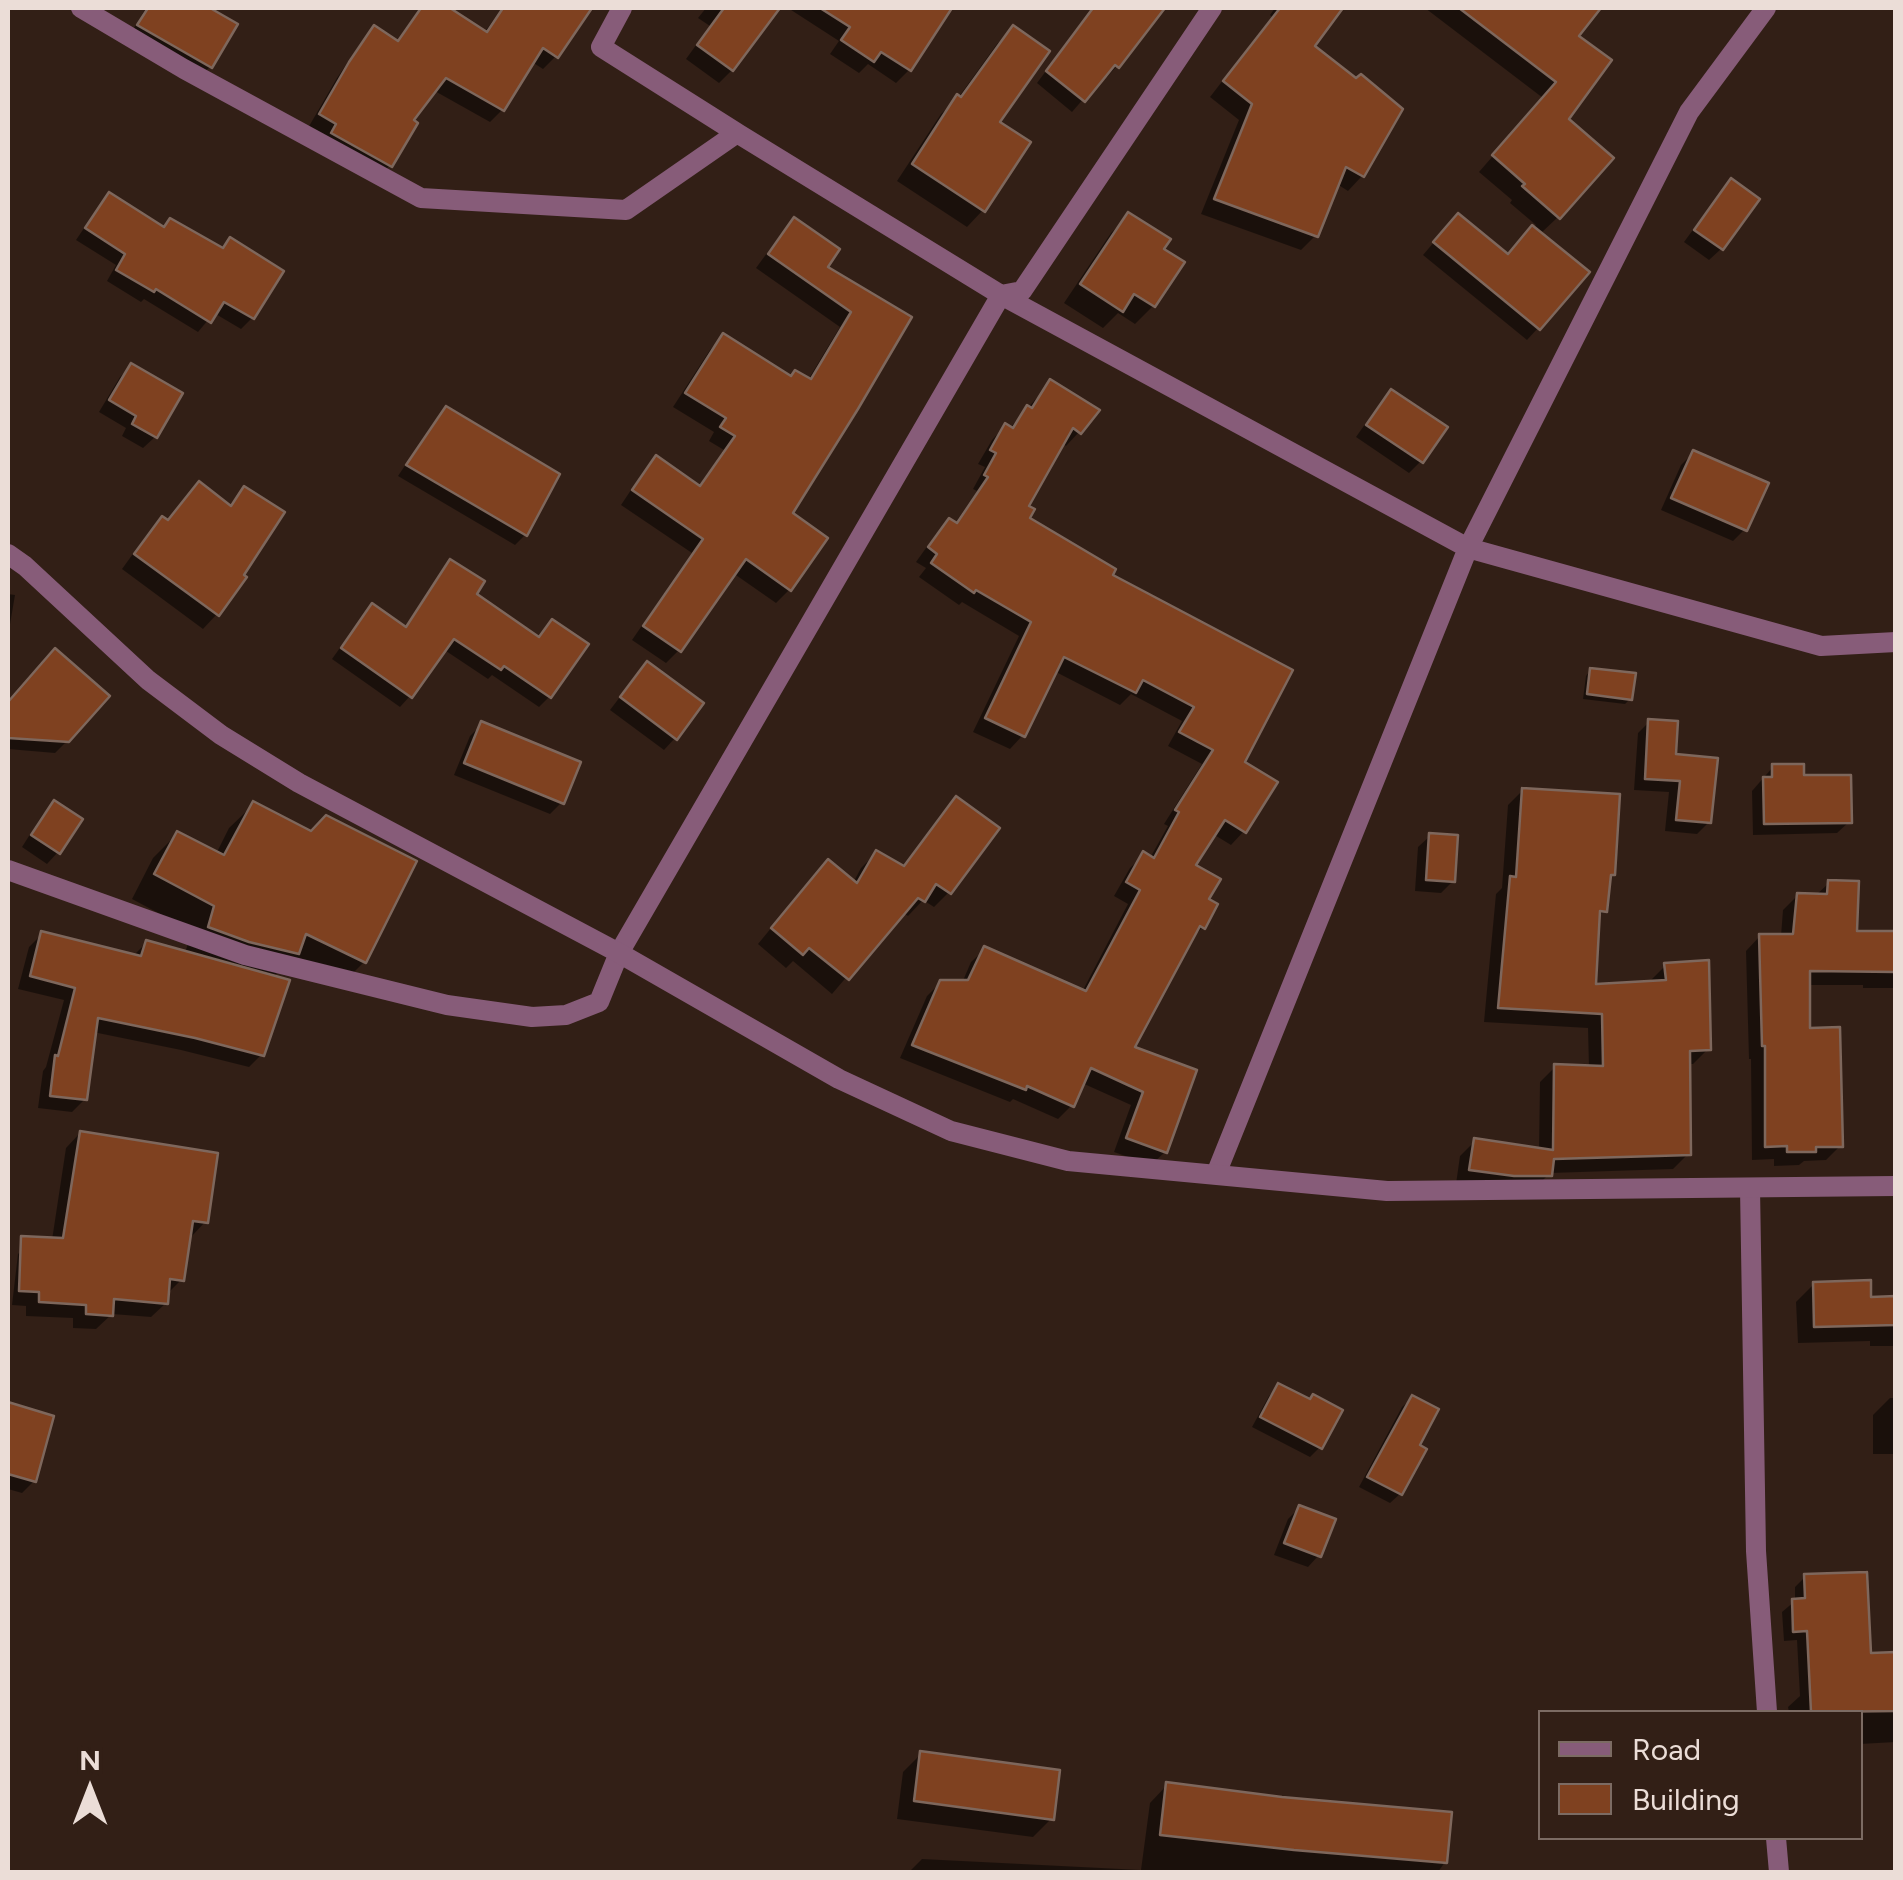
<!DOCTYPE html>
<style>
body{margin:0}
#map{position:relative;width:1903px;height:1880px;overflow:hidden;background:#321f16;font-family:Figtree,sans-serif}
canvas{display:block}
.frame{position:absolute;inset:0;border:10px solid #ebddd7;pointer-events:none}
.legend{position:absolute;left:1538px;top:1710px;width:325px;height:130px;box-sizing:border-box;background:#321f16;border:2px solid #7c6b63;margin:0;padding:12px 18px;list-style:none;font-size:30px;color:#ebddd7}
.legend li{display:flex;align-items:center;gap:20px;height:50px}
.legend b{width:50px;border:2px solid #7c6b63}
.north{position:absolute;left:40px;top:1740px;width:100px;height:100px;-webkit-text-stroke:8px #321f16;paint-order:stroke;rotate:0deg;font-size:28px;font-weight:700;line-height:40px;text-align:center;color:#ebddd7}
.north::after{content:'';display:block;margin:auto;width:35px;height:45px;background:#ebddd7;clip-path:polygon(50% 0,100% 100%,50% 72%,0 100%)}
</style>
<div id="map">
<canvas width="1903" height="1880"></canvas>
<div class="frame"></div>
<ul class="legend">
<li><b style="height:12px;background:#875c79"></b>Road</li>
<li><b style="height:28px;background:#7f4120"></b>Building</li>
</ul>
<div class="north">N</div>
</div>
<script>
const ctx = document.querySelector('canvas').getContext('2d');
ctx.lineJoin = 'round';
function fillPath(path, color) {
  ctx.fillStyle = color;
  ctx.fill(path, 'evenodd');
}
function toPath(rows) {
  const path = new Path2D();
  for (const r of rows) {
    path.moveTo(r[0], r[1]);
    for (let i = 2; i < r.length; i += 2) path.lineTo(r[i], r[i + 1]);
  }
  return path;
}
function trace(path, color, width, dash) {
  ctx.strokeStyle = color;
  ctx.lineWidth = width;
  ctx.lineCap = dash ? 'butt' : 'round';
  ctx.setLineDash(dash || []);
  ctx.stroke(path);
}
const shadow = toPath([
 [146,8,205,8,235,25,210,67,198,78,128,38],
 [420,8,446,8,484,33,502,8,589,8,556,56,543,69,532,62,502,110,490,122,433,90,410,121,390,165,378,178,308,128,337,78,362,41,375,28,396,42],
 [706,8,777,8,732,70,719,83,686,59,710,26,698,18],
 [788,8,949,8,909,70,896,83,868,64,859,73,830,54,839,41],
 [1093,8,1154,8,1117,66,1107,77,1104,75,1072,112,1037,83],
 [1275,8,1340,8,1311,47,1362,176,1348,191,1337,184,1316,235,1301,250,1201,214,1239,120,1210,97,1272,17,1270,15],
 [1425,8,1596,9,1576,37,1566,120,1558,217,1540,234,1538,328,1527,340,1423,255,1446,228,1507,256,1536,225,1510,203,1512,200,1479,172,1543,98],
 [1013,28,983,210,967,227,897,181,941,114,958,98,997,44],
 [1731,182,1756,200,1721,249,1709,260,1684,242,1720,193],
 [110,195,163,228,221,249,230,240,280,272,252,318,241,329,214,313,198,332,144,299,141,302,107,281,116,265,76,240,99,206],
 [1129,215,1160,250,1181,263,1153,306,1135,324,1118,313,1103,328,1064,303,1111,233],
 [794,220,824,267,908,317,790,514,825,539,789,590,776,603,733,573,679,650,666,663,632,640,692,553,621,505,643,472,656,459,698,487,724,450,709,441,714,432,673,407,710,350,723,336,790,379,808,380,840,327,756,268,781,234],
 [131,366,155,437,143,448,122,436,126,428,99,412,120,377],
 [1050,383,1079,432,1066,446,1062,443,1025,507,1026,518,1109,576,1242,763,1244,831,1231,845,1213,834,1192,866,1206,900,1203,927,1188,942,1131,1049,1165,1152,1151,1165,1114,1152,1131,1105,1082,1083,1071,1106,1058,1119,1013,1099,1010,1102,900,1058,927,996,941,982,962,983,971,962,985,949,1082,992,1128,904,1114,896,1130,868,1144,855,1150,858,1168,826,1164,824,1202,764,1168,746,1182,721,1131,694,1120,705,1054,671,1023,735,1010,749,973,732,1019,636,962,602,959,605,919,577,926,568,916,562,936,534,949,521,954,525,977,491,973,489,985,467,978,464,992,440,1005,426,1009,429],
 [1392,392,1421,461,1409,473,1356,437,1380,403],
 [446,409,557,475,525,535,515,545,398,476,436,419],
 [1693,453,1745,529,1733,541,1661,510,1681,465],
 [199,485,228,507,244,489,217,614,203,629,122,569,148,533,162,519,167,522],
 [450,562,473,595,537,639,552,622,549,697,539,707,492,675,488,679,443,649,410,696,400,707,332,659,362,617,372,607,404,628,440,573],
 [8,594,15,595,8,636],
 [44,662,67,741,55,753,8,749,8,704],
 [1591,670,1630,699,1625,704,1583,699,1586,676],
 [636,676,675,738,664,750,610,710],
 [1649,722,1674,756,1709,822,1697,834,1665,831,1669,792,1634,790,1638,733],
 [482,724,562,802,550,814,454,775,470,736],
 [1773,767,1802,778,1849,822,1837,833,1753,835,1752,791],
 [1523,790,1612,874,1608,878,1604,911,1597,918,1593,987,1651,983,1651,980,1666,965,1708,1049,1693,1064,1687,1064,1688,1154,1673,1169,1550,1173,1534,1189,1456,1184,1460,1156,1475,1141,1539,1150,1540,1082,1555,1067,1589,1068,1588,1028,1484,1022,1496,894,1502,888,1508,805],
 [956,799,949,892,934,907,923,900,908,916,902,912,832,994,793,961,786,968,758,944,813,877,853,883,861,868,876,853,902,868,941,814],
 [55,803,58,852,47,864,22,847,43,814],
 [254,804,364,962,340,986,289,961,272,978,262,1054,249,1067,181,1050,93,1032,85,1099,72,1112,38,1108,43,1071,46,1067,64,1000,18,989,29,947,42,934,132,957,147,942,185,953,192,931,132,899,153,858,177,834,216,854,229,828],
 [1430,836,1453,881,1441,893,1415,891,1418,847],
 [1829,883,1855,933,1896,933,1896,988,1863,988,1863,985,1808,985,1808,1030,1840,1146,1826,1160,1804,1161,1799,1165,1774,1166,1774,1159,1752,1160,1751,1059,1749,1059,1746,951,1760,936,1781,936,1783,910,1798,895,1815,896],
 [80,1133,205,1222,191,1237,188,1236,181,1280,167,1294,166,1303,151,1317,112,1314,96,1329,73,1328,73,1318,26,1316,26,1306,12,1305,18,1254,33,1239,52,1240,66,1148],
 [1814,1284,1869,1299,1896,1299,1896,1346,1870,1346,1870,1341,1798,1343,1796,1302],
 [1279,1386,1309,1402,1320,1447,1310,1457,1252,1427,1269,1396],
 [1412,1398,1416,1446,1400,1494,1390,1503,1359,1487,1402,1407],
 [1890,1398,1896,1398,1896,1454,1873,1454,1873,1415],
 [8,1404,51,1418,34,1481,22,1493,8,1489],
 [1299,1508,1319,1555,1308,1567,1274,1555,1288,1519],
 [1805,1577,1869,1656,1896,1655,1896,1742,1860,1744,1860,1712,1789,1712,1788,1707,1800,1696,1797,1640,1784,1641,1782,1612,1795,1601,1795,1587],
 [921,1754,1051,1819,1033,1837,897,1819,903,1772],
 [1167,1785,1445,1862,1438,1872,909,1872,922,1859,1141,1870,1150,1803]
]);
const building = toPath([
 [148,8,210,8,238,24,212,68,137,25,148,8],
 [421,8,450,8,487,32,503,8,592,8,558,58,543,48,504,111,446,78,414,120,418,123,392,167,331,133,336,124,319,114,349,62,374,25,398,41,421,8],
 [724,8,780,8,733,71,697,45,724,8],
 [820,8,952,8,911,71,881,52,874,62,841,40,850,27,820,8],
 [1093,8,1165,8,1119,68,1115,65,1085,102,1046,71,1093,8],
 [1280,8,1343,8,1315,46,1356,78,1361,74,1403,109,1364,177,1346,167,1318,237,1214,199,1252,104,1223,81,1280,8],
 [1459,8,1601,8,1579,36,1612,60,1569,119,1614,158,1560,219,1522,186,1525,184,1492,155,1556,82,1459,8],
 [1013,25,1050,51,1000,122,1031,142,985,212,912,164,957,94,961,97,1013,25],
 [1731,178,1760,199,1723,250,1694,230,1731,178],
 [109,192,164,227,170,218,223,248,230,237,284,271,254,319,224,302,211,323,156,289,154,292,116,270,125,254,85,228,109,192],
 [1128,212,1171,239,1164,249,1185,262,1155,307,1134,294,1123,312,1080,284,1128,212],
 [1458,213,1508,254,1532,225,1590,272,1540,330,1433,242,1458,213],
 [794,217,840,249,828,267,912,317,858,409,793,513,828,538,791,591,746,559,681,652,643,626,703,539,632,490,656,455,700,486,735,436,720,427,726,418,685,393,723,333,791,376,795,370,811,379,851,312,768,254,794,217],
 [131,363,183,393,157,438,132,424,136,416,109,400,131,363],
 [1050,379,1100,410,1081,434,1073,428,1029,506,1035,509,1030,518,1116,569,1113,575,1293,670,1245,762,1278,782,1246,833,1225,820,1196,865,1221,879,1209,899,1218,904,1205,929,1200,926,1135,1047,1197,1070,1167,1153,1126,1138,1143,1092,1091,1068,1074,1107,1027,1086,1026,1090,912,1045,940,980,968,980,984,946,1086,991,1140,890,1126,882,1143,851,1154,858,1179,812,1175,810,1213,750,1179,732,1194,707,1143,680,1136,693,1064,657,1025,737,985,718,1031,622,976,590,974,593,931,563,937,554,928,547,949,518,957,523,988,477,984,475,996,453,990,450,1005,423,1013,428,1027,405,1032,408,1050,379],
 [1391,389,1448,427,1423,463,1366,425,1391,389],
 [446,406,560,474,527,536,406,465,446,406],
 [1693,450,1769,483,1747,531,1671,498,1693,450],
 [199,481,231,506,244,486,285,512,244,575,247,577,219,616,134,554,162,516,168,520,199,481],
 [450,559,485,581,477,594,539,637,552,619,589,644,551,698,504,666,501,670,454,639,412,698,341,648,372,603,406,627,450,559],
 [55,648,110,696,69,742,8,738,8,702,55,648],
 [647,661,704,703,677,740,620,697,647,661],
 [1590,668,1636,673,1632,700,1587,694,1590,668],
 [1648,719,1678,721,1676,754,1718,758,1711,823,1676,820,1680,781,1645,779,1648,719],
 [481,721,581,762,564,804,464,763,481,721],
 [1772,764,1804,764,1804,775,1851,775,1852,823,1764,824,1763,777,1772,777,1772,764],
 [1522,788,1620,794,1615,875,1611,875,1607,912,1600,911,1596,984,1666,980,1664,963,1709,960,1711,1050,1690,1051,1691,1155,1554,1159,1552,1176,1514,1176,1469,1170,1474,1138,1553,1150,1554,1064,1603,1066,1602,1014,1498,1008,1510,876,1516,877,1522,788],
 [956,796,1000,828,951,894,936,884,925,902,918,898,849,980,809,948,803,955,771,928,828,859,857,883,876,850,904,866,956,796],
 [54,800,83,819,60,854,31,835,54,800],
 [253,801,311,831,326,815,417,861,366,963,306,934,299,954,249,942,208,927,214,906,154,874,177,831,224,855,253,801],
 [1429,833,1458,835,1455,882,1426,880,1429,833],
 [1828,880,1859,881,1857,931,1896,931,1896,972,1810,971,1810,1028,1840,1027,1843,1147,1816,1147,1816,1152,1787,1152,1787,1146,1765,1147,1765,1046,1762,1046,1759,934,1793,934,1797,893,1827,894,1828,880],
 [41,931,141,956,146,940,290,980,264,1056,195,1038,98,1018,87,1100,50,1096,55,1055,58,1056,75,988,30,976,41,931],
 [80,1131,218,1153,208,1223,193,1221,184,1281,170,1279,168,1304,114,1299,113,1316,86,1314,86,1305,39,1302,39,1292,19,1291,21,1236,63,1238,80,1131],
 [1871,1280,1871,1297,1896,1296,1896,1325,1814,1327,1813,1282,1871,1280],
 [1278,1383,1310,1399,1313,1394,1343,1410,1322,1449,1260,1417,1278,1383],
 [1412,1395,1439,1409,1420,1445,1427,1449,1402,1495,1367,1477,1412,1395],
 [8,1402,54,1416,36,1482,8,1474,8,1402],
 [1299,1505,1336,1519,1321,1557,1284,1543,1299,1505],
 [1867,1572,1871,1653,1896,1652,1896,1711,1811,1712,1807,1631,1793,1632,1792,1599,1805,1598,1804,1574,1867,1572],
 [920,1751,1060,1770,1054,1820,914,1801,920,1751],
 [1166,1782,1282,1797,1452,1812,1447,1863,1294,1850,1160,1835,1166,1782]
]);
const minor = toPath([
 [81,8,184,69,421,198,626,210,737,133,1001,295,1468,548,1821,646,1896,642],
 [622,8,601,47,737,133],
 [8,870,245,955,447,1005,532,1017,566,1015,599,1002,619,953,1001,295,1022,291,1212,8],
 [1216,1174,1468,548,1689,112,1766,8],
 [1750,1188,1756,1551,1767,1712],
 [1776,1838,1779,1872]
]);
const tertiary = toPath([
 [8,554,25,566,148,680,221,735,299,783,619,953,839,1079,951,1131,1068,1161,1387,1191,1896,1186]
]);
fillPath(shadow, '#0007');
fillPath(building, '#7f4120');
trace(building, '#7e675c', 2.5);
trace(minor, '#875c79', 20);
trace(tertiary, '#875c79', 20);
</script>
